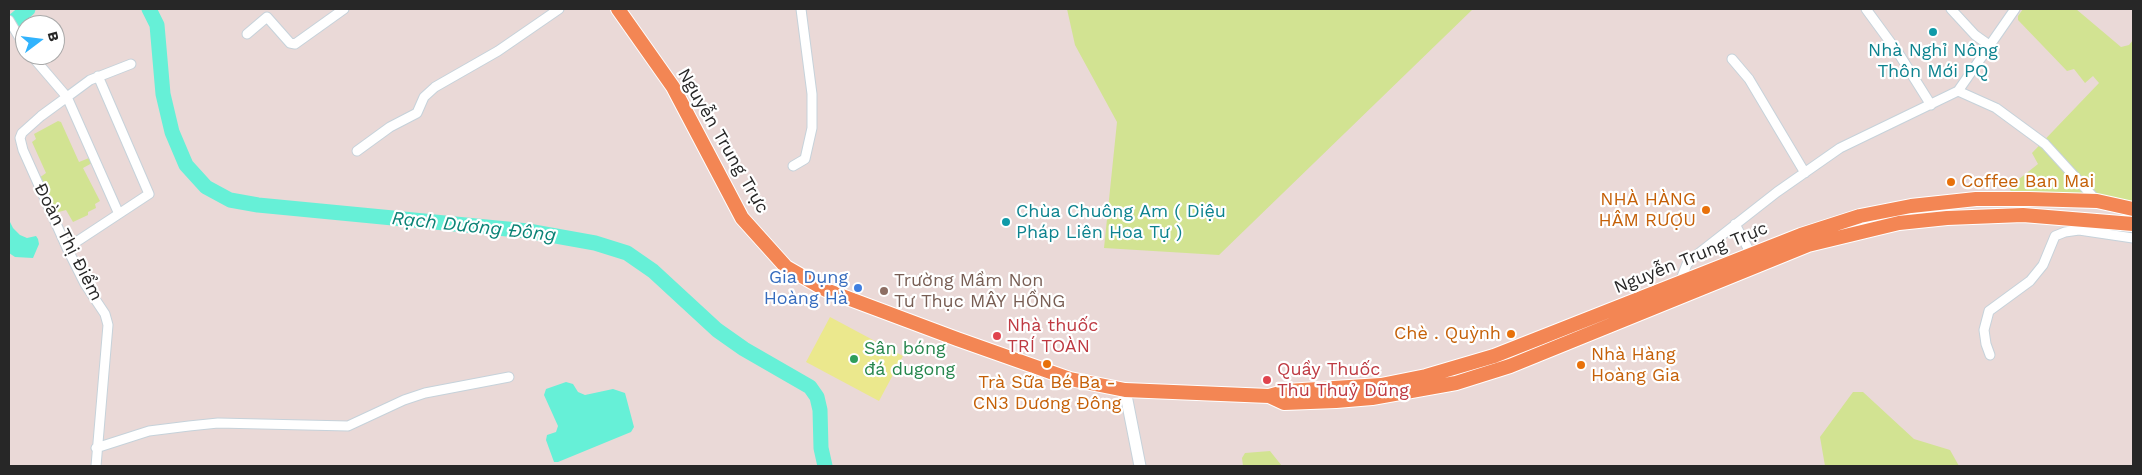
<!DOCTYPE html>
<meta charset="utf-8">
<style>
body{margin:0}
#map{position:relative;width:2142px;height:475px;overflow:hidden;background:#ead9d7;font-family:"Work Sans",sans-serif}
canvas{display:block}
.frame{position:absolute;inset:0;border:10px solid #272727;pointer-events:none}
.north{position:absolute;left:15px;top:15px;width:50px;height:50px;box-sizing:border-box;background:#fff;border:1px solid #a9a9a9;border-radius:50%;rotate:75deg;font-size:14px;font-weight:700;line-height:20px;text-align:center;color:#272727}
.north::after{content:'';display:block;margin:auto;width:18px;height:22px;background:#31b3fd;clip-path:polygon(50% 0,100% 100%,50% 72%,0 100%)}
</style>
<div id="map">
<canvas width="2142" height="475"></canvas>
<div class="frame"></div>
<div class="north">B</div>
</div>
<script>
const ctx = document.querySelector('canvas').getContext('2d');
ctx.lineJoin = 'round';
function fillPath(path, color) {
  ctx.fillStyle = color;
  ctx.fill(path, 'evenodd');
}
function toPath(rows) {
  const path = new Path2D();
  for (const r of rows) {
    path.moveTo(r[0], r[1]);
    for (let i = 2; i < r.length; i += 2) path.lineTo(r[i], r[i + 1]);
  }
  return path;
}
function trace(path, color, width, dash) {
  ctx.strokeStyle = color;
  ctx.lineWidth = width;
  ctx.lineCap = dash ? 'butt' : 'round';
  ctx.setLineDash(dash || []);
  ctx.stroke(path);
}
function drawText(font, color, halo, rows, align = 'center') {
  ctx.font = font + ' "Work Sans",sans-serif';
  ctx.lineWidth = 4.5;
  ctx.setLineDash([]);
  ctx.textBaseline = 'middle';
  ctx.strokeStyle = halo;
  ctx.fillStyle = color;
  for (const [text, x, y, turn = 0] of rows) {
    ctx.save();
    ctx.translate(x, y);
    ctx.rotate((+turn || 0) * Math.PI / 180);
    ctx.textAlign = isNaN(turn) ? turn : align;
    if (halo) ctx.strokeText(text, 0, 0);
    ctx.fillText(text, 0, 0);
    ctx.restore();
  }
}
const green = toPath([
 [1067,9,1473,9,1219,255,1104,248,1117,122,1075,45],
 [2023,9,2076,9,2121,47,2129,45,2133,40,2133,206,2072,194,2011,192,2009,187,2038,164,2032,153,2099,83,2093,76,2085,83,2074,69,2067,71,2018,20,2018,16],
 [58,121,61,122,79,162,89,158,92,163,83,168,100,201,95,204,96,208,88,212,88,215,73,222,66,210,55,213,39,178,46,173,32,142,36,139,34,134],
 [1853,392,1863,392,1914,439,1950,450,1959,466,1825,466,1820,437],
 [1270,451,1282,466,1243,466,1242,458,1245,453]
]);
const pitch = toPath([
 [830,317,903,356,879,401,806,362]
]);
const water = toPath([
 [9,220,13,228,20,235,27,238,36,236,38,239,39,244,33,258,15,257,9,253],
 [566,382,573,384,578,392,585,395,613,389,625,393,634,427,631,432,558,462,554,462,546,440,547,435,556,432,558,426,544,395,546,389]
]);
const river = toPath([
 [149,9,157,25,163,94,172,132,186,165,206,187,230,200,258,205,528,231,595,243,627,253,653,271,717,330,744,349,810,387,817,397,820,410,821,448,825,466],
 [9,25,28,9]
]);
const minor = toPath([
 [1866,9,1899,54,1931,105],
 [1951,9,1975,35,1989,45],
 [9,20,25,47],
 [247,34,267,17,290,43,295,44,344,9],
 [31,55,67,97,41,116,22,133,20,138,23,150,67,248,85,284,105,314,108,325,96,466],
 [1732,59,1749,79,1805,173],
 [1958,91,2015,9],
 [357,151,390,127,417,113,424,97,435,87,498,51,559,9],
 [793,166,805,159,812,128,812,94,801,9],
 [118,212,67,97,90,80,131,64],
 [1735,224,1751,254],
 [67,248,149,194,98,76],
 [1680,282,1687,264,1694,257,1777,192,1840,148,1958,91,1996,108,2045,144,2097,201],
 [1990,355,1986,344,1984,330,1989,311,2030,281,2043,265,2055,236,2065,232,2079,230,2133,238],
 [96,448,149,431,189,426,218,423,348,426,404,400,425,393,509,377]
]);
const tertiary = toPath([
 [1125,390,1140,466]
]);
const primary = toPath([
 [618,9,673,87,742,218,786,267,826,290,957,339,1070,379,1125,390,1269,396,1287,391,1381,385,1426,376,1494,356,1801,235,1860,216,1911,206,1976,199,2029,199,2097,201,2133,209],
 [1269,396,1284,403,1336,401,1372,398,1456,383,1510,366,1808,245,1899,223,1947,218,2023,215,2133,224]
]);
const markers = [
 [1933,32,5,"#0f9aa8"],
 [1951,182,5,"#e8710a"],
 [1706,210,5,"#e8710a"],
 [1006,222,5,"#0f9aa8"],
 [858,288,5,"#3f7fe0"],
 [884,291,5,"#8d6e63"],
 [1511,334,5,"#e8710a"],
 [997,336,5,"#e0444e"],
 [854,359,5,"#2e9e5b"],
 [1047,364,5,"#e8710a"],
 [1581,365,5,"#e8710a"],
 [1267,380,5,"#e0444e"]
];
const cultureNames = [
 ["Nhà Nghỉ Nông",1933,51],
 ["Thôn Mới PQ",1933,72],
 ["Chùa Chuông Am ( Diệu",1016,212,"left"],
 ["Pháp Liên Hoa Tự )",1016,233,"left"]
];
const streetNames = [
 ["Nguyễn Trung Trực",723,141,60],
 ["Đoàn Thị Điểm",68,242,63],
 ["Nguyễn Trung Trực",1691,258,-22]
];
const foodNames = [
 ["Coffee Ban Mai",1961,182],
 ["NHÀ HÀNG",1696,200,"right"],
 ["HÂM RƯỢU",1696,221,"right"],
 ["Chè . Quỳnh",1501,334,"right"],
 ["Nhà Hàng",1591,355],
 ["Hoàng Gia",1591,376],
 ["Trà Sữa Bé Ba -",1047,383,"center"],
 ["CN3 Dương Đông",1047,404,"center"]
];
const shopNames = [
 ["Gia Dụng",848,278],
 ["Hoàng Hà",848,299]
];
const educationNames = [
 ["Trường Mầm Non",894,281],
 ["Tư Thục MÂY HỒNG",894,302]
];
const healthNames = [
 ["Nhà thuốc",1007,326],
 ["TRÍ TOÀN",1007,347],
 ["Quầy Thuốc",1277,370],
 ["Thu Thuỷ Dũng",1277,391]
];
const leisureNames = [
 ["Sân bóng",864,349],
 ["đá dugong",864,370]
];
const waterNames = [
 ["Rạch Dương Đông",474,227,6]
];
fillPath(green, '#d2e392');
fillPath(pitch, '#ebe88d');
fillPath(water, '#66f0d7');
trace(river, '#66f0d7', 15);
trace(minor, '#c6d2da', 11);
trace(tertiary, '#c6d2da', 13);
trace(primary, '#fff', 16);
trace(minor, '#fff', 9);
trace(tertiary, '#fff', 11);
trace(primary, '#f38654', 14);
for (const [x, y, r, color] of markers) {
  const dot = new Path2D();
  dot.arc(x, y, r, 0, 2 * Math.PI);
  ctx.fillStyle = color;
  ctx.fill(dot);
  trace(dot, '#fff', 2);
}
drawText('18px', '#0d838f', '#fff', cultureNames);
drawText('18px', '#272727', '#fff', streetNames);
drawText('18px', '#c56008', '#fff', foodNames, 'left');
drawText('18px', '#366cbe', '#fff', shopNames, 'right');
drawText('18px', '#785e54', '#fff', educationNames, 'left');
drawText('18px', '#be3a42', '#fff', healthNames, 'left');
drawText('18px', '#27864d', '#fff', leisureNames, 'left');
drawText('italic 19px', '#0b8376', '#fff', waterNames);
</script>
